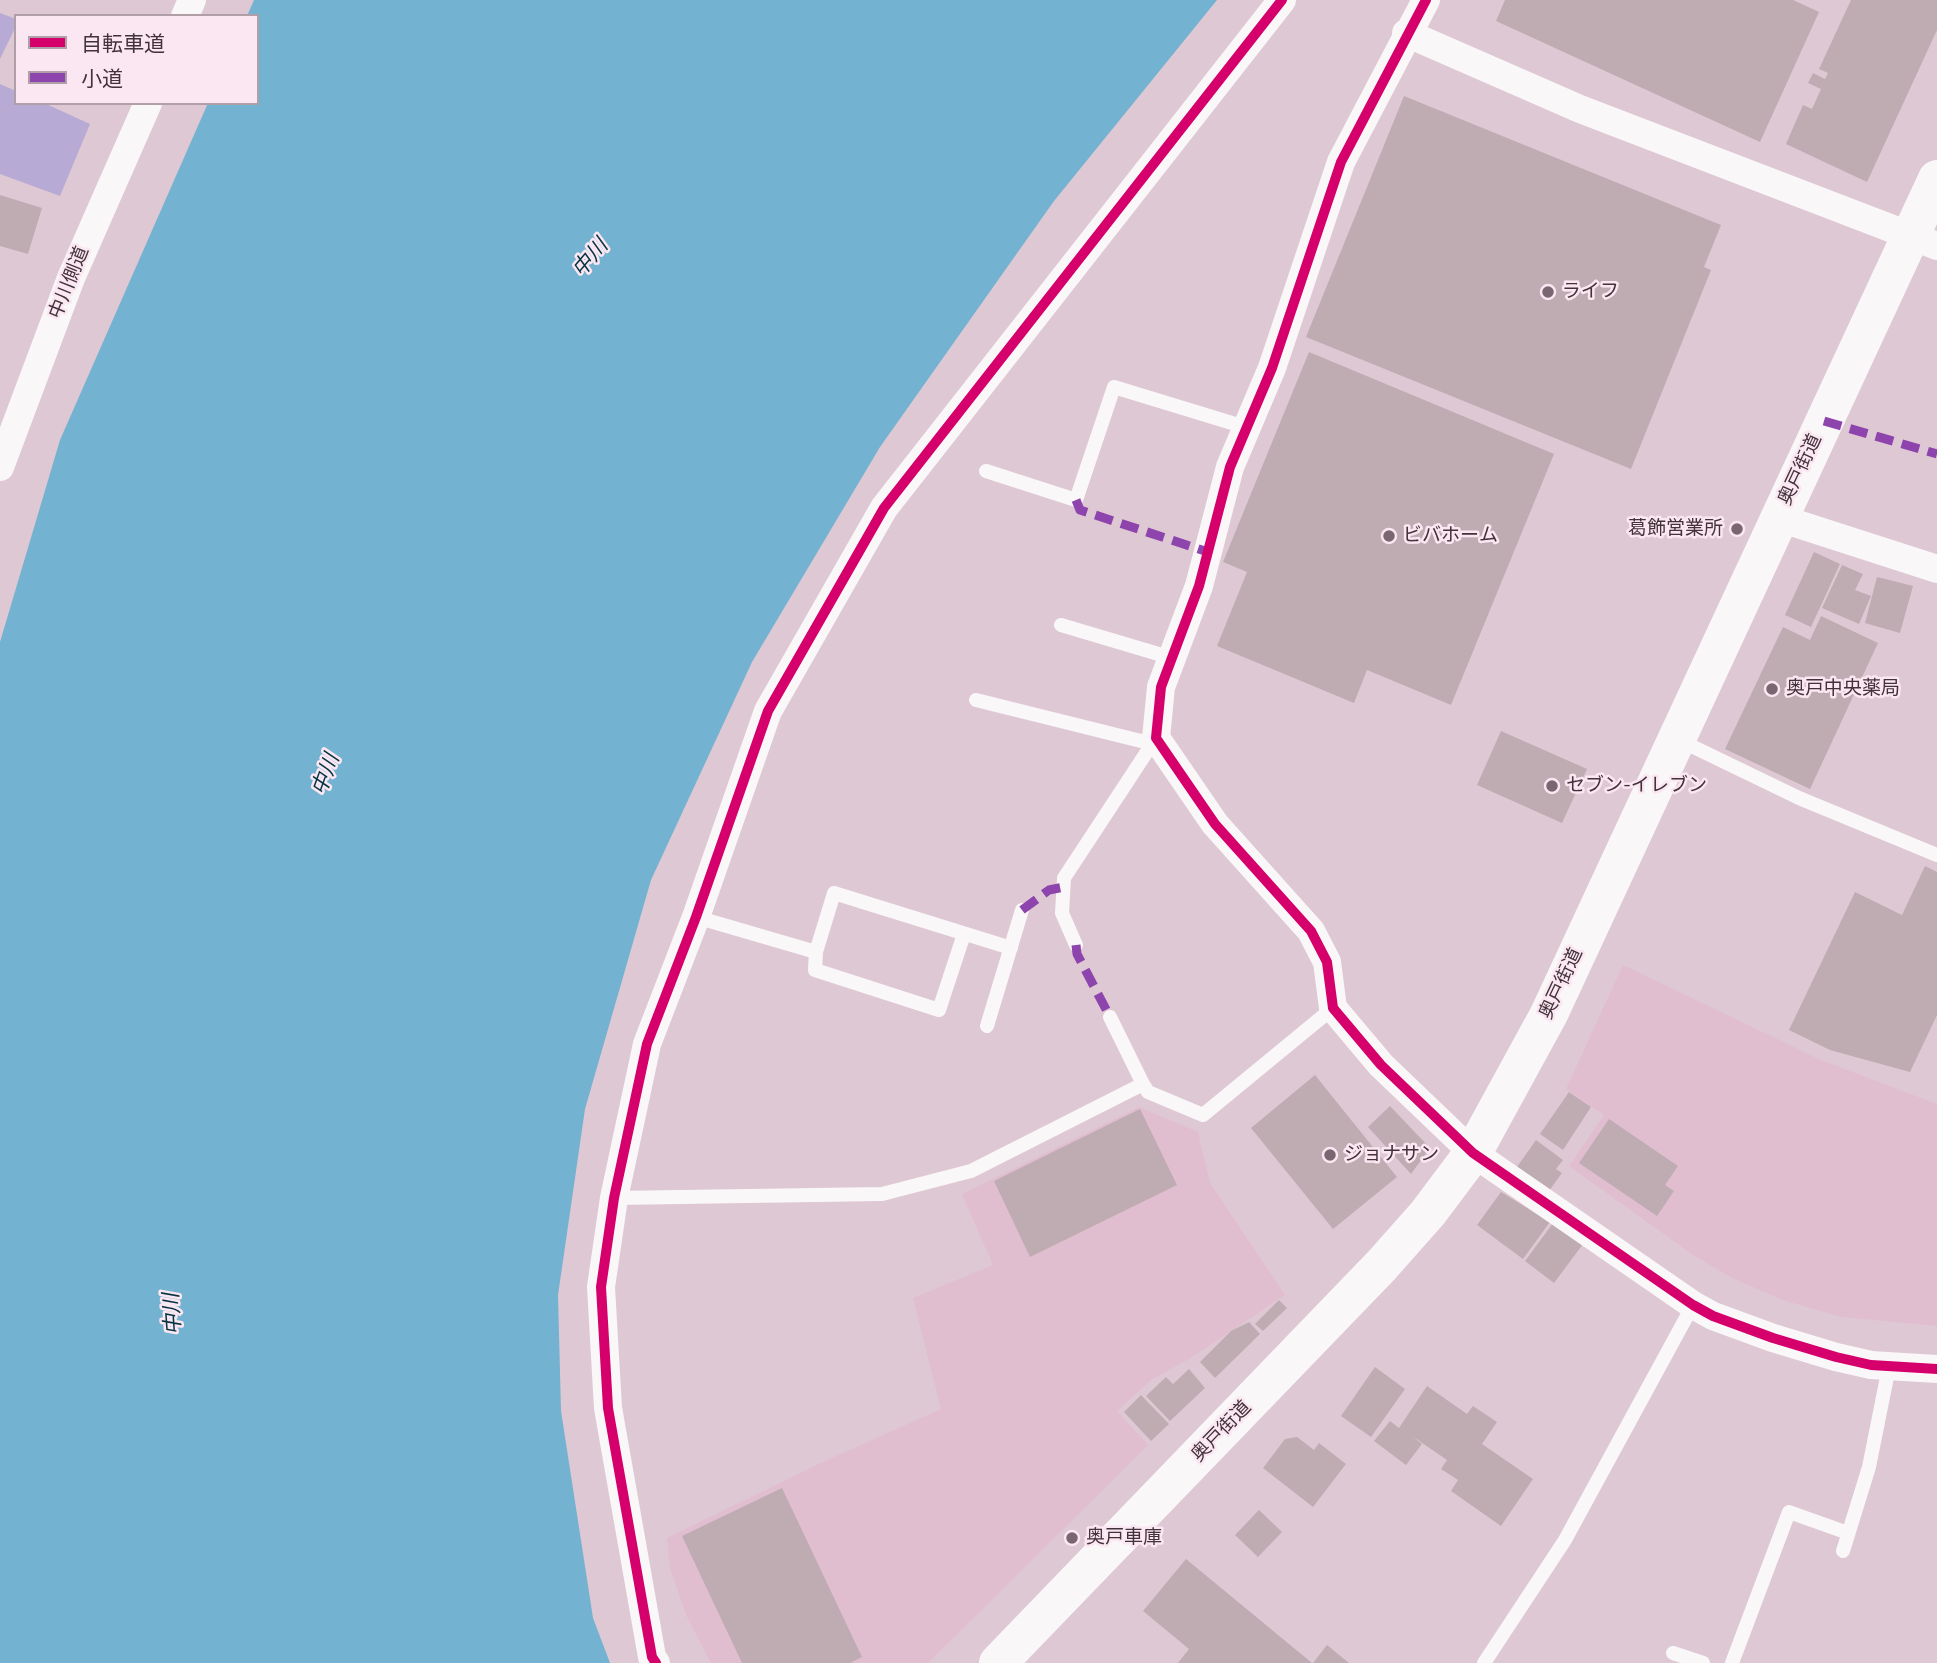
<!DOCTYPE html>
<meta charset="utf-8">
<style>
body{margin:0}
#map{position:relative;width:1937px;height:1663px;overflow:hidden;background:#dec8d3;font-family:"Nunito Sans","Noto Sans JP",sans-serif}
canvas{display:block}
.legend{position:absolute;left:14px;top:14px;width:245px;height:91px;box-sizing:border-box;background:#fbe7f1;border:2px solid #b19fa8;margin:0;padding:9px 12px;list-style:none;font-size:21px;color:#42323a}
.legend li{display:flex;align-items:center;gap:14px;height:35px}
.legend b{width:35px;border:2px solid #b19fa8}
</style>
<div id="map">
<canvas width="1937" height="1663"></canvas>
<ul class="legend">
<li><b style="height:9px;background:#d6006c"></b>自転車道</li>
<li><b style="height:9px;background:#8e44ad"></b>小道</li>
</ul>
</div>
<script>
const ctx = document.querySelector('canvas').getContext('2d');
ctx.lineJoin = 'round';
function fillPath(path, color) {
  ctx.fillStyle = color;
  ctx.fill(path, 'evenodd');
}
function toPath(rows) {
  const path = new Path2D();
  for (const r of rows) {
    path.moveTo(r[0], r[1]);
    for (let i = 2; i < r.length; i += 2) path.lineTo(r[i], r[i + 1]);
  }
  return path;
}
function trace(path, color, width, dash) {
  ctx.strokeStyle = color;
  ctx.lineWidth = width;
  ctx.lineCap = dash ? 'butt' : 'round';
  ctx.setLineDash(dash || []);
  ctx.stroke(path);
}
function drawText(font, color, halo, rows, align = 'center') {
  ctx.font = font + ' "Nunito Sans","Noto Sans JP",sans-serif';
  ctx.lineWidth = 5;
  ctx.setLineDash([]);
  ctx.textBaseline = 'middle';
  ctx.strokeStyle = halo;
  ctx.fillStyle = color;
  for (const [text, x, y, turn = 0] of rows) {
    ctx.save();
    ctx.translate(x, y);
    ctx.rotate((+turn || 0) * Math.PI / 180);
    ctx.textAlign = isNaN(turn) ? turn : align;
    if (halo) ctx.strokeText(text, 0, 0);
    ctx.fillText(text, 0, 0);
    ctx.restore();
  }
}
const built = toPath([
 [1623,965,1821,1060,1937,1104,1937,1326,1841,1317,1783,1300,1732,1278,1693,1255,1569,1166,1604,1115,1566,1089],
 [1139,1107,1198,1132,1210,1183,1285,1295,1189,1359,1151,1380,1117,1411,1148,1445,928,1663,711,1663,687,1617,670,1568,667,1538,823,1462,941,1409,913,1298,993,1265,962,1194]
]);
const green = toPath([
 [0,13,16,19,16,26,0,59],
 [0,84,16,91,16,103,44,103,90,124,60,196,0,174]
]);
const water = toPath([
 [254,0,1217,0,1054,201,880,447,752,662,651,880,585,1109,558,1295,561,1411,593,1618,610,1663,0,1663,0,642,60,440,208,103,257,103,257,16,247,16]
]);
const building = toPath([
 [1505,0,1793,0,1819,12,1760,142,1496,21],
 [1851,0,1937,0,1937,30,1867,182,1786,144,1803,105,1812,109,1821,89,1808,83,1813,73,1825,79,1828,73,1819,69],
 [1404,96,1721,225,1704,267,1711,270,1631,469,1306,337],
 [0,195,42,208,28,254,0,246],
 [1309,352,1554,454,1451,705,1367,670,1354,703,1217,646,1247,572,1223,562],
 [1814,552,1840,564,1811,627,1785,615],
 [1842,565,1863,574,1855,590,1871,596,1859,624,1822,608],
 [1877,577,1913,586,1900,633,1865,623],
 [1821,616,1878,643,1810,789,1725,749,1783,627,1810,640],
 [1501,731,1587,769,1562,823,1477,785],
 [1925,866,1937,872,1937,1015,1910,1072,1830,1050,1789,1030,1855,892,1902,915],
 [1315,1075,1397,1177,1333,1229,1251,1128],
 [1569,1092,1591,1107,1563,1150,1540,1134],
 [1390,1106,1430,1148,1411,1174,1368,1127],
 [1140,1109,1177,1185,1030,1257,994,1181],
 [1609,1119,1678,1166,1665,1185,1674,1191,1657,1216,1579,1163],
 [1536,1140,1563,1160,1556,1169,1562,1173,1549,1191,1517,1167],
 [1501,1192,1550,1222,1523,1259,1477,1225],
 [1553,1223,1583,1244,1554,1283,1525,1261],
 [1279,1300,1287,1308,1263,1331,1255,1324],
 [1249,1322,1260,1334,1215,1378,1200,1362,1231,1331],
 [1375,1367,1405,1389,1371,1437,1341,1416],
 [1189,1369,1205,1388,1170,1421,1146,1396,1166,1377,1173,1384],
 [1427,1386,1467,1414,1473,1406,1497,1422,1482,1444,1533,1479,1501,1526,1451,1491,1458,1480,1441,1469,1447,1460,1412,1436,1422,1444,1406,1465,1374,1441,1390,1421,1399,1428],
 [1141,1395,1169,1424,1151,1441,1124,1412],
 [1297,1437,1314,1450,1319,1443,1346,1464,1313,1507,1263,1468,1285,1439],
 [782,1488,862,1657,850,1663,742,1663,682,1536],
 [1259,1510,1282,1532,1258,1557,1235,1535],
 [1186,1559,1312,1663,1178,1663,1189,1649,1143,1611],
 [1327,1645,1349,1663,1313,1663]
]);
const lane = toPath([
 [986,471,1076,500,1114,387,1245,427],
 [1061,625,1172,658],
 [976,700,1141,741,1156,738],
 [1679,740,1799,798,1937,855],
 [696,917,816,952,815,970,939,1010,964,934],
 [1076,945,1062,913,1064,878,1156,738],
 [816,952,834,893,1011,948],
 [1110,1017,1143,1084],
 [987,1026,1022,910],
 [614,1198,882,1194,971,1171,1143,1084,1148,1092,1203,1115,1333,1008],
 [1843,1551,1869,1467,1889,1367],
 [1673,1653,1703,1663],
 [1484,1663,1565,1540,1693,1305],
 [1732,1663,1789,1512,1848,1533]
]);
const street = toPath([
 [1426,0,1341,162,1272,368,1230,467,1199,586,1161,687,1156,738,1215,824,1311,931,1327,962,1333,1008,1381,1065,1473,1153,1693,1305,1713,1316,1773,1338,1836,1357,1871,1365,1937,1369],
 [185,16,192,0],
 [1406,33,1580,109,1937,246],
 [0,467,71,278,148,103],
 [1779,518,1937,569],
 [656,1663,652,1657,608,1408,601,1287,614,1198,647,1044,696,917,768,711,884,508,1282,0]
]);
const primary = toPath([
 [998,1663,1381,1266,1428,1213,1473,1153,1549,1014,1937,179]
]);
const quiet = toPath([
 [1824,421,1937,454],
 [1076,500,1080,510,1208,552],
 [1022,910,1049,890,1064,887],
 [1076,945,1077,954,1110,1017]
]);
const cycleway = toPath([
 [1426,0,1341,162,1272,368,1230,467,1199,586,1161,687,1156,738,1215,824,1311,931,1327,962,1333,1008,1381,1065,1473,1153,1693,1305,1713,1316,1773,1338,1836,1357,1871,1365,1937,1369],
 [656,1663,652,1657,608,1408,601,1287,614,1198,647,1044,696,917,768,711,884,508,1282,0]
]);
const markers = [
 [1548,292,7,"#796670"],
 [1737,529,7,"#796670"],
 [1389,536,7,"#796670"],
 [1772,689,7,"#796670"],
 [1552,786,7,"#796670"],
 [1330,1155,7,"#796670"],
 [1072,1538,7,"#796670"]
];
const streetNames = [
 ["中川側道",70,283,-68],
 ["奥戸街道",1801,470,-65],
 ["奥戸街道",1562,984,-65],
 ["奥戸街道",1222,1432,-46]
];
const poiNames = [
 ["ライフ",1562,292],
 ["葛飾営業所",1723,529,"right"],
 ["ビバホーム",1403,536],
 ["奥戸中央薬局",1786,689],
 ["セブン-イレブン",1566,786],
 ["ジョナサン",1344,1155],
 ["奥戸車庫",1086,1538]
];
const waterNames = [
 ["中川",591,259,-50],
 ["中川",327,775,-70],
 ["中川",174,1314,-94]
];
fillPath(built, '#e0becf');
fillPath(green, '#b7abd5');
fillPath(water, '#73b2d1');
fillPath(building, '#bfacb3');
trace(lane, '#faf7f8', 14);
trace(street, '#faf7f8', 28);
trace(primary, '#faf7f8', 38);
trace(quiet, '#8e44ad', 9, [18, 9]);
trace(cycleway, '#d6006c', 10);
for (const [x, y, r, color] of markers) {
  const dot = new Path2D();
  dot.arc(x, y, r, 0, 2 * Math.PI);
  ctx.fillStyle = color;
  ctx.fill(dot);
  trace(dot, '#fbe7f1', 2.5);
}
drawText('19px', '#42323a', '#fbe7f1', streetNames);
drawText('19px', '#42323a', '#fbe7f1', poiNames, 'left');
drawText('italic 21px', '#043343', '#fbe7f1', waterNames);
</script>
